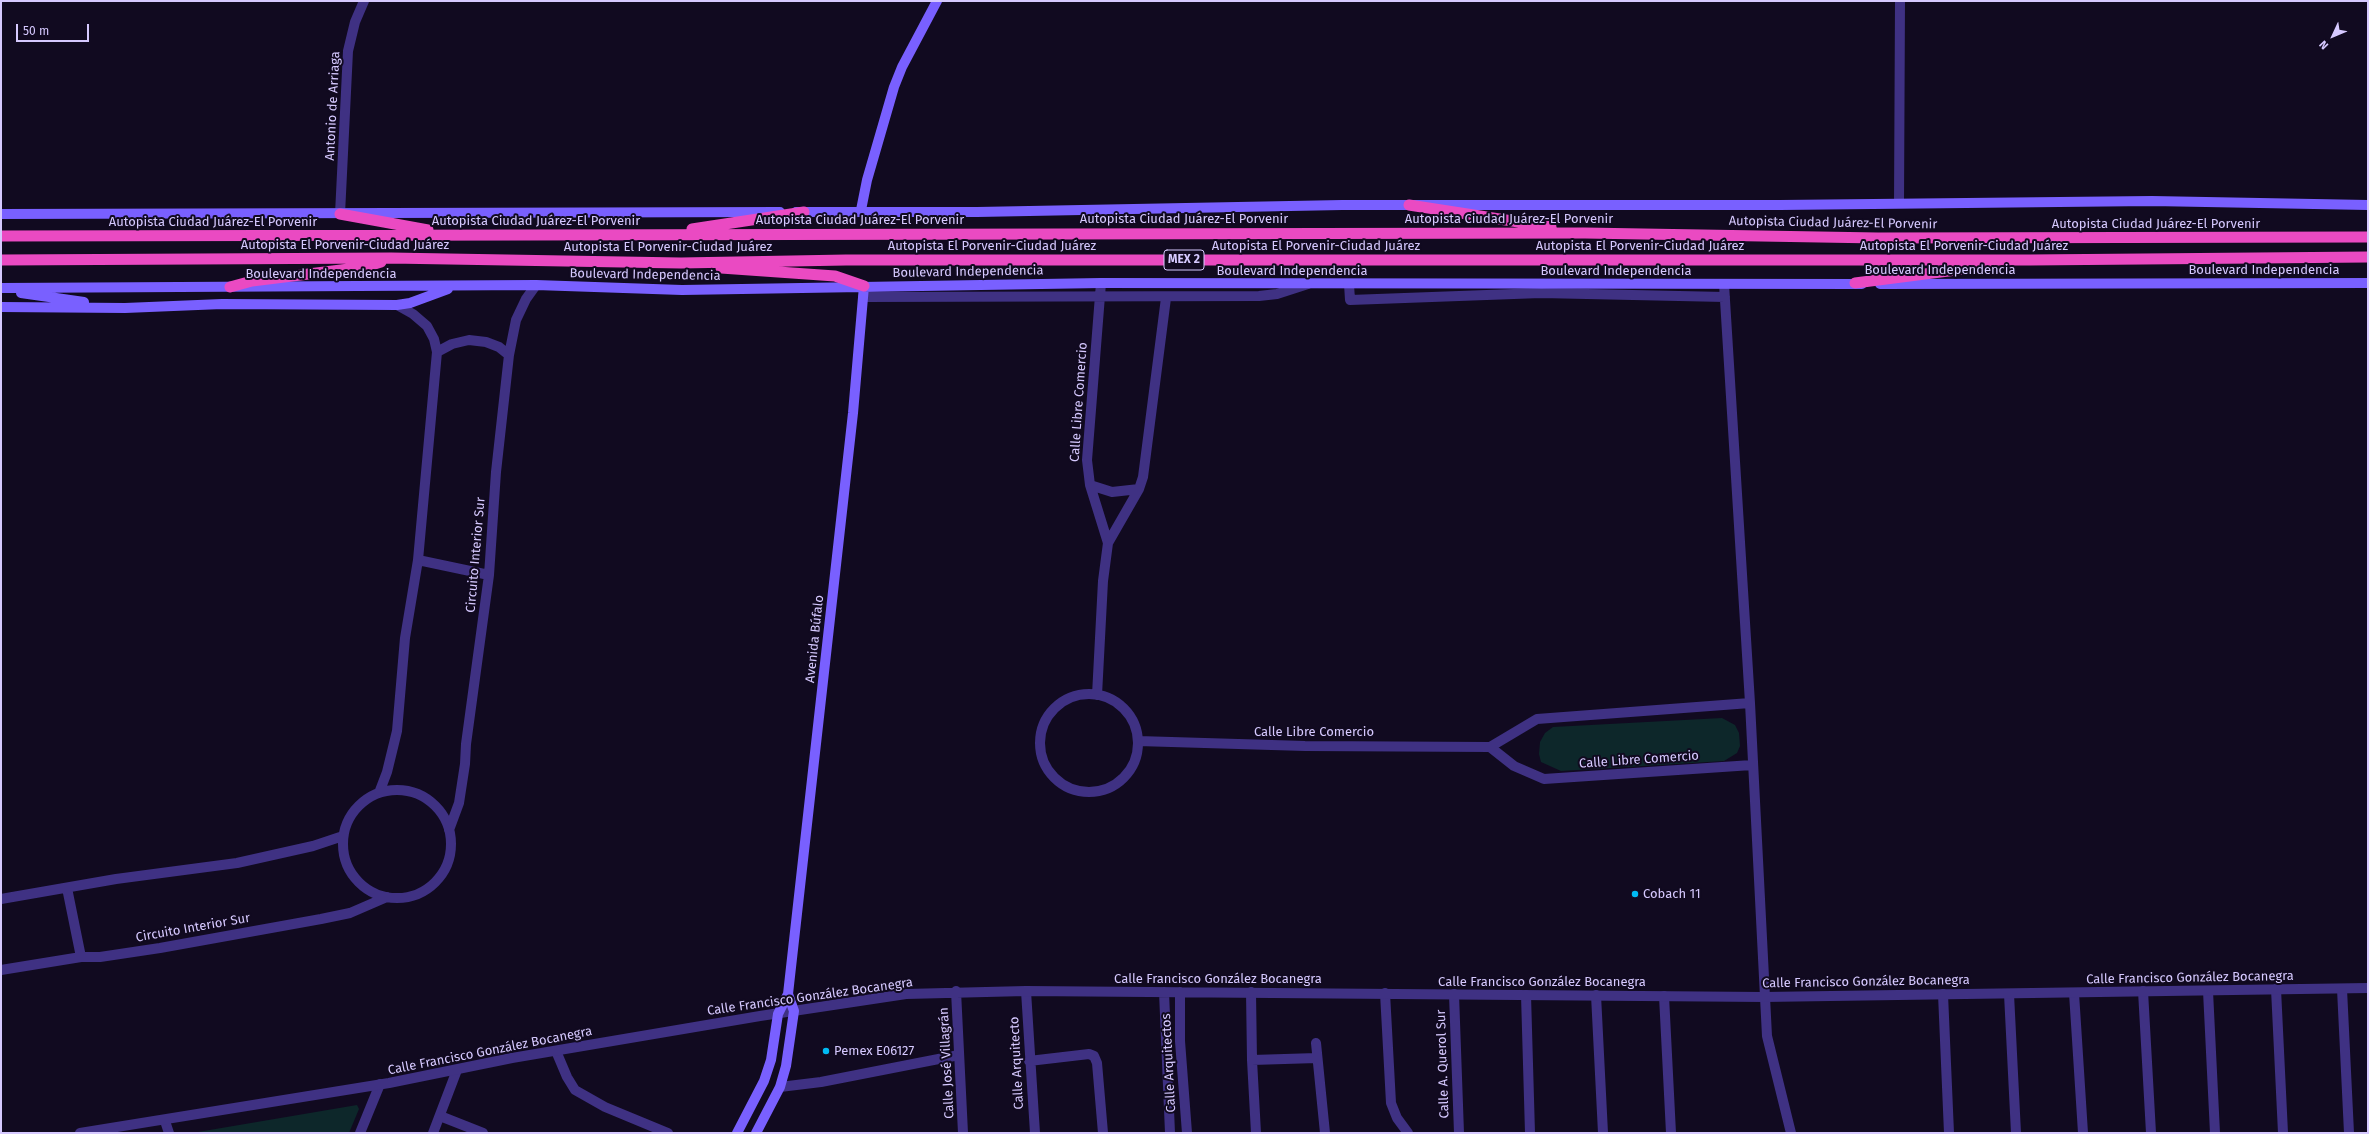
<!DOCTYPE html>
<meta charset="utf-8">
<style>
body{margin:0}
#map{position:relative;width:2369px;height:1134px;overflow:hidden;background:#110a20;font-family:"Fira Sans",sans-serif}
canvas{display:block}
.frame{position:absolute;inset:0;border:2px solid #d6c9ff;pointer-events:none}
.north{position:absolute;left:2313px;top:16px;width:40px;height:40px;-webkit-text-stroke:3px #110a20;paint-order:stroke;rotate:226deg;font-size:11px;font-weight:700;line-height:16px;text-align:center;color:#d6c9ff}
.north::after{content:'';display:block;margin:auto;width:14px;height:18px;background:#d6c9ff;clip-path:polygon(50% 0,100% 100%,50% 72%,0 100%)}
.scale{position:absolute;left:16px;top:24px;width:73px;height:18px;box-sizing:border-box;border:2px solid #d6c9ff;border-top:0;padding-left:5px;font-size:12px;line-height:14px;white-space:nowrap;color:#d6c9ff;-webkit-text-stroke:3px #110a20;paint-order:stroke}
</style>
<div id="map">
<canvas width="2369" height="1134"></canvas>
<div class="frame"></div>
<div class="north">N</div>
<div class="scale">50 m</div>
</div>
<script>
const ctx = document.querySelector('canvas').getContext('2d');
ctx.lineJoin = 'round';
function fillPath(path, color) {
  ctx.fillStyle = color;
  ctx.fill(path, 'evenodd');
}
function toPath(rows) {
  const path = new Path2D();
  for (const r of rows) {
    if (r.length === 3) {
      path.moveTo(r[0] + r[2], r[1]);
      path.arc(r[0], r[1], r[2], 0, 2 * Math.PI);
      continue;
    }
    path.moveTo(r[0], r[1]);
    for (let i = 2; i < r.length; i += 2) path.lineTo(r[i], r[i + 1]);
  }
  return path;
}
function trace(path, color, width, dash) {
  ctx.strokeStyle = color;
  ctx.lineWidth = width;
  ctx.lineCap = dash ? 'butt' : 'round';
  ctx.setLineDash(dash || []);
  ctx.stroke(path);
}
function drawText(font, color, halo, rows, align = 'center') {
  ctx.font = font + ' "Fira Sans",sans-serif';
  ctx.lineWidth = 4;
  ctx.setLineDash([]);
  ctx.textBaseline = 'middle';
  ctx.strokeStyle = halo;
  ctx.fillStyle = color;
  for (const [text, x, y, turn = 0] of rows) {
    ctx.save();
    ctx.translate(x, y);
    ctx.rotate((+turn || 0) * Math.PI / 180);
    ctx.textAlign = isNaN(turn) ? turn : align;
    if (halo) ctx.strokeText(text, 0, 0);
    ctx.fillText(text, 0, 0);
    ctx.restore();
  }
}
const green = toPath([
 [1722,718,1735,725,1739,733,1740,746,1737,753,1724,761,1561,771,1541,762,1539,754,1540,742,1545,733,1553,727],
 [357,1105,359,1109,349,1133,192,1133]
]);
const minor = toPath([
 [1899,203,1900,1],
 [1101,283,1087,460,1090,485,1108,543],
 [1349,284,1350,300,1541,293,1725,297],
 [1724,284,1750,703,1767,1036,1791,1133],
 [863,297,1259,296,1277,294,1308,284],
 [437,352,452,344,469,340,486,342,499,347,509,355],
 [1090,485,1112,492,1139,489],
 [418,560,489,575],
 [1089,743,49],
 [1097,695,1103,581,1108,543,1139,489,1143,477,1166,298],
 [1138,741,1305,746,1490,747,1537,719,1750,703],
 [1490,747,1514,766,1544,779,1752,765],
 [397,844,54],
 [379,793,387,772,397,731,405,638,418,560,437,352,434,339,427,326,413,314,397,305],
 [449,830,459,803,465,764,466,744,489,575,496,472,509,355,516,320,526,299,536,285],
 [67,888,81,957],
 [1,899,116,879,237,863,313,846,343,836],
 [1,970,81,957,100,957,160,948,321,919,350,913,387,897],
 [2276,989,2283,1133],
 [2342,989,2349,1133],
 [1026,991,1035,1133],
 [2143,991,2151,1133],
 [2208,991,2215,1133],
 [1251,992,1252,1060,1256,1133],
 [1385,993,1391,1103,1397,1118,1408,1133],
 [2074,993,2083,1133],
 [1454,994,1459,1133],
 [1943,994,1949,1133],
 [2009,994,2016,1133],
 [1526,995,1530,1133],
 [1596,995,1603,1133],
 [1664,996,1671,1133],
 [1316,1043,1325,1133],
 [556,1051,567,1077,575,1090,605,1107,668,1133],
 [1252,1060,1317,1058],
 [1029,1061,1089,1054,1094,1056,1097,1063,1103,1133],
 [780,1087,821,1082,959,1055],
 [440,1116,483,1133],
 [165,1121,169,1133],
 [360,1133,380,1084],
 [433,1133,457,1070]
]);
const tertiary = toPath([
 [340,214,348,51,355,22,364,1],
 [956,991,963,1133],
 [1164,992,1170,1133],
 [1180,992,1180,1041,1187,1133],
 [80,1133,389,1083,512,1058,760,1016,906,994,1026,991,1764,997,2368,988]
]);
const secondary = toPath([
 [861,210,867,180,894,87,902,67,937,1],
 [796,212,977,212,1342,205,1780,205,2152,201,2368,205],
 [1,214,780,212],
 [1880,284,2368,283],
 [1,288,536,285,682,290,1101,283,1862,284],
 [21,293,84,302],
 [1,307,125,308,222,304,397,305,410,303,448,289],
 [737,1133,764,1081,771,1060,778,1014,788,994,853,413,864,286],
 [756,1133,780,1087,786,1066,794,1011,788,994]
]);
const trunk = toPath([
 [1409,205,1551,227],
 [340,214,428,230],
 [692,229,804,212],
 [1,236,1585,233,1878,238,2368,237],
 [1,260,391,258,681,263,846,260,2030,260,2368,257],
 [721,268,835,276,864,286],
 [1855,283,1987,266],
 [230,287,252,281,365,267,381,262]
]);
const markers = [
 [1635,894,4,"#00bbf4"],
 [826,1051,4,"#00bbf4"]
];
const shields = [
 [1184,260,40]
];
const shieldNames = [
 ["MEX 2",1184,260]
];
const streetNames = [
 ["Antonio de Arriaga",333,106,-87],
 ["Autopista Ciudad Juárez-El Porvenir",1184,219],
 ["Autopista Ciudad Juárez-El Porvenir",1509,219],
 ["Autopista Ciudad Juárez-El Porvenir",860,220],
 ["Autopista Ciudad Juárez-El Porvenir",536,221],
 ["Autopista Ciudad Juárez-El Porvenir",213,222],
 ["Autopista Ciudad Juárez-El Porvenir",1833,223,1],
 ["Autopista Ciudad Juárez-El Porvenir",2156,224],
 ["Autopista El Porvenir-Ciudad Juárez",345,245],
 ["Autopista El Porvenir-Ciudad Juárez",992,246],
 ["Autopista El Porvenir-Ciudad Juárez",1316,246],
 ["Autopista El Porvenir-Ciudad Juárez",1640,246],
 ["Autopista El Porvenir-Ciudad Juárez",1964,246],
 ["Autopista El Porvenir-Ciudad Juárez",668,247],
 ["Boulevard Independencia",1940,270],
 ["Boulevard Independencia",2264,270],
 ["Boulevard Independencia",1292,271],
 ["Boulevard Independencia",1616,271],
 ["Boulevard Independencia",968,272,-1],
 ["Boulevard Independencia",321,274],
 ["Boulevard Independencia",645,275,1],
 ["Calle Libre Comercio",1079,402,-86],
 ["Circuito Interior Sur",476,555,-85],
 ["Avenida Búfalo",815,639,-84],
 ["Calle Libre Comercio",1314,732],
 ["Calle Libre Comercio",1639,760,-4],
 ["Circuito Interior Sur",193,928,-10],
 ["Calle Francisco González Bocanegra",2190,978,-1],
 ["Calle Francisco González Bocanegra",1218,979],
 ["Calle Francisco González Bocanegra",1542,982],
 ["Calle Francisco González Bocanegra",1866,982,-1],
 ["Calle Francisco González Bocanegra",810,997,-8],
 ["Calle Francisco González Bocanegra",490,1051,-11],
 ["Calle José Villagrán",947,1063,-93],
 ["Calle Arquitecto",1017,1063,-93],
 ["Calle Arquitectos",1169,1063,-93],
 ["Calle A. Querol Sur",1443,1064,-92]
];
const poiNames = [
 ["Cobach 11",1643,894],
 ["Pemex E06127",834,1051]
];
fillPath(green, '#0d272a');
trace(minor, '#3f3183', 10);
trace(tertiary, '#3f3183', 10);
trace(secondary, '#7960ff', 10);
trace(trunk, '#ea4ac2', 11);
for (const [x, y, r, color] of markers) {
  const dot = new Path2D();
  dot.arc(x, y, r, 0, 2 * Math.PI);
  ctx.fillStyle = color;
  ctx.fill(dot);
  trace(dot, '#110a20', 1.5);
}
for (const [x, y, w] of shields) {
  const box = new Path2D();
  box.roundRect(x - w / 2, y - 10, w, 20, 3);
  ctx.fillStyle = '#110a20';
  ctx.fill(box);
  trace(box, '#d6c9ff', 1);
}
drawText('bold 12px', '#d6c9ff', null, shieldNames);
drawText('13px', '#d6c9ff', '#110a20', streetNames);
drawText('13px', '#d6c9ff', '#110a20', poiNames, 'left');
</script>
